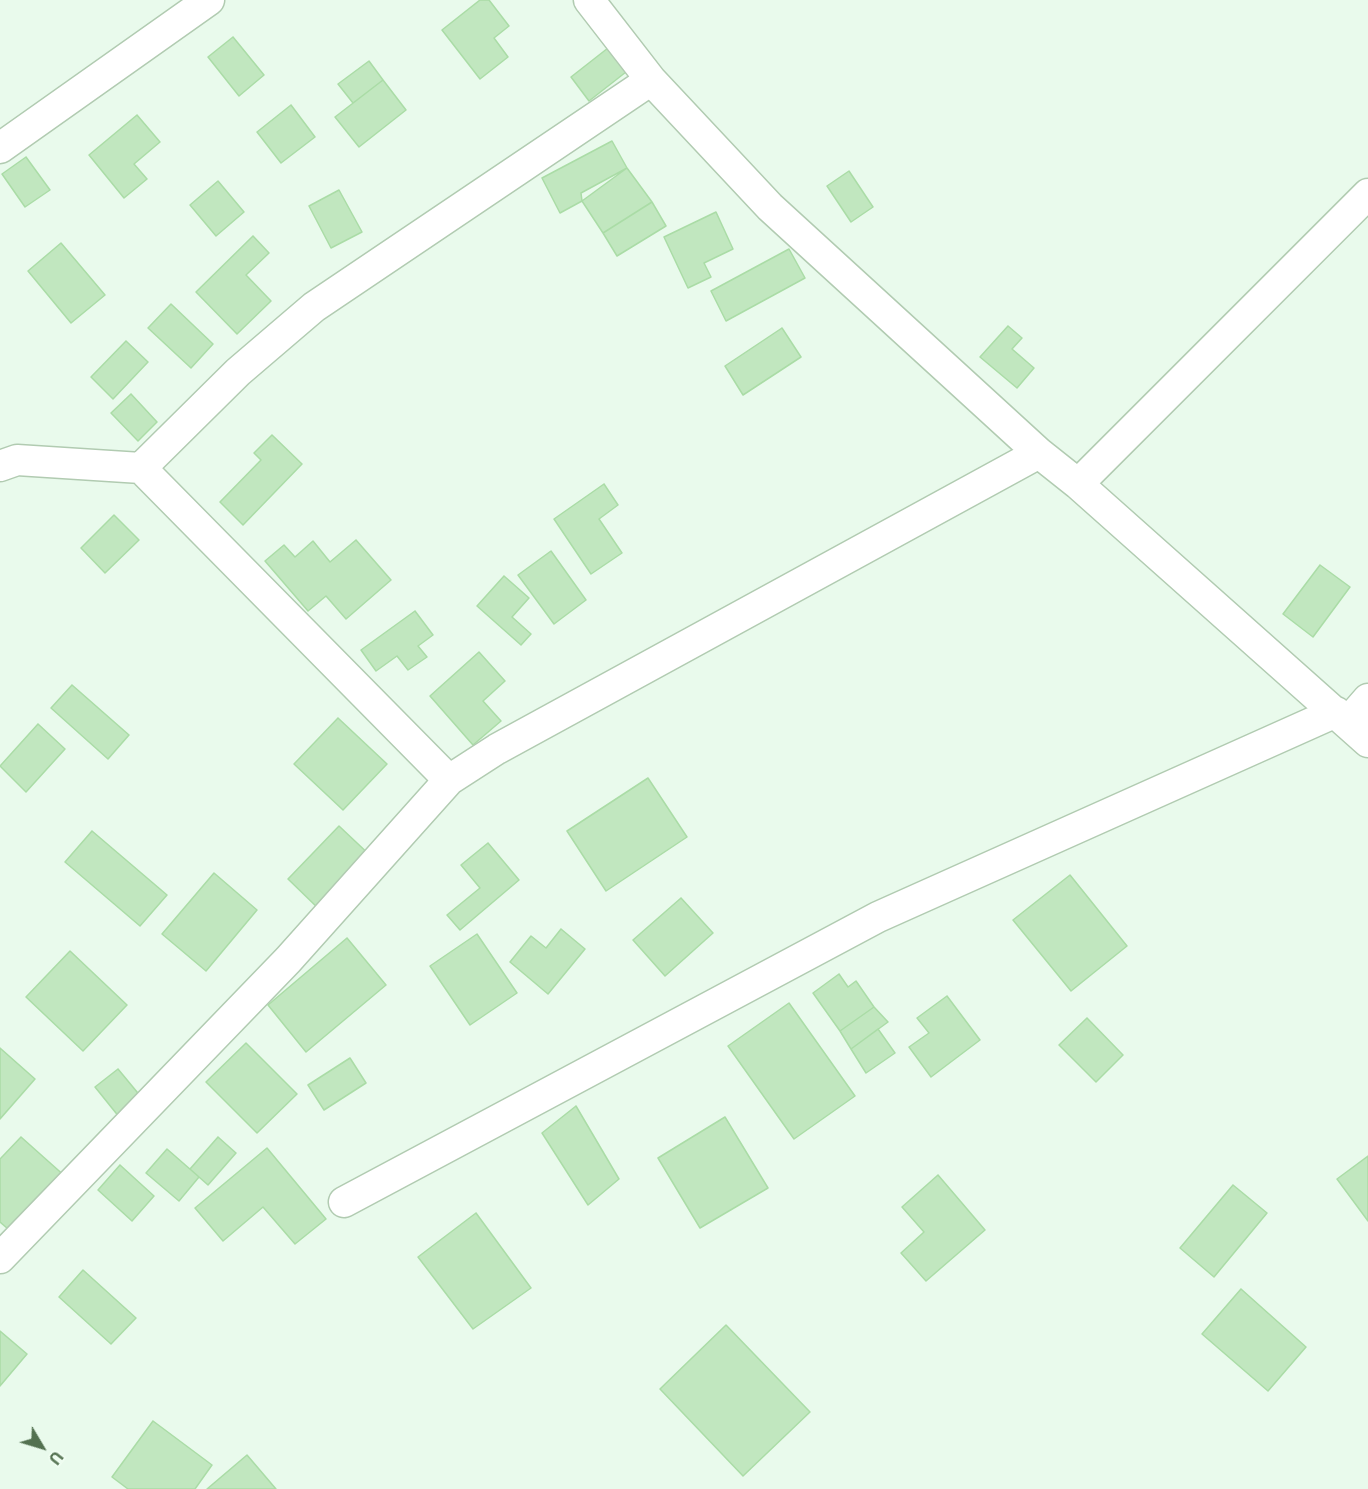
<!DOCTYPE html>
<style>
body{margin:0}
#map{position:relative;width:1368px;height:1489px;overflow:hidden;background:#e9faec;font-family:"Open Sans",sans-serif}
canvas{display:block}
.north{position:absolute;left:12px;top:1417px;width:60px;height:60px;-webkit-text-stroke:4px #effdf1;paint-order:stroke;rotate:128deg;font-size:16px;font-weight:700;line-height:24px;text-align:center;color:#537150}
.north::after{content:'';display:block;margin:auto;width:21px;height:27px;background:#537150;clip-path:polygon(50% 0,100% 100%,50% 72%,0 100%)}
</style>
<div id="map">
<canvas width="1368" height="1489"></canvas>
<div class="north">U</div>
</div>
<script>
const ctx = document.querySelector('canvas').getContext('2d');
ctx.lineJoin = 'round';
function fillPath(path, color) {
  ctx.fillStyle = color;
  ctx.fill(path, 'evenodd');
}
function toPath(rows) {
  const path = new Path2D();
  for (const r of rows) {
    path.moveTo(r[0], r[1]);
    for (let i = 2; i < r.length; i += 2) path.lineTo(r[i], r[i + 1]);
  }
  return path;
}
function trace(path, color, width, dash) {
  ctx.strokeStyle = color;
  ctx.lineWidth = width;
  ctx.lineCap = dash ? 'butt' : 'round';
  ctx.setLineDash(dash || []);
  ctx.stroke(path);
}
const building = toPath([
 [480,0,489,0,509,26,494,38,508,57,480,79,442,30,480,0],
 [233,37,264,75,239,96,208,57,233,37],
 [608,48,626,72,589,101,571,77,608,48],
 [369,61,383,80,353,103,338,84,369,61],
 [383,80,406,110,359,147,335,117,383,80],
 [291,105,315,137,281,163,257,132,291,105],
 [137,115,160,142,134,164,147,179,124,198,89,155,137,115],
 [612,141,627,168,581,193,582,201,560,213,542,178,612,141],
 [26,157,50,190,25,207,2,174,26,157],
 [627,168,652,202,603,233,582,201,627,168],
 [849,171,873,207,851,222,827,186,849,171],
 [218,181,244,212,216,236,190,205,218,181],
 [339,190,362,232,331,248,309,206,339,190],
 [652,202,666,226,617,256,603,233,652,202],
 [716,212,733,249,704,263,711,277,688,288,664,237,716,212],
 [253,236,269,253,246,275,271,301,237,334,196,292,253,236],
 [61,243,105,295,71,323,28,271,61,243],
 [789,249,805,278,726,321,711,291,789,249],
 [171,304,213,344,191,368,148,328,171,304],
 [1008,326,1022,338,1012,349,1034,368,1017,388,980,357,1008,326],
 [782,328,801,357,743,395,725,366,782,328],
 [126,341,148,362,113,399,91,377,126,341],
 [131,394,157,422,138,441,111,413,131,394],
 [272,435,302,464,243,525,220,502,261,460,254,453,272,435],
 [604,484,618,505,599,519,622,553,591,574,554,519,604,484],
 [114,515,139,540,105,573,81,548,114,515],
 [356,540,391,580,346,619,326,596,308,611,265,561,284,545,295,557,313,541,330,562,356,540],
 [551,551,586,600,554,624,518,575,551,551],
 [1320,565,1350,587,1313,637,1283,614,1320,565],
 [504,576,529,598,512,617,531,634,521,645,477,606,504,576],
 [415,611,433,635,418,646,427,657,408,670,397,656,376,671,361,650,415,611],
 [479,652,505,681,483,701,501,721,473,745,430,696,479,652],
 [72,685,129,735,108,759,51,708,72,685],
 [338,718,387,764,343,810,294,764,338,718],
 [38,724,65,749,26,792,0,766,38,724],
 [648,778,687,837,606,891,567,831,648,778],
 [339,826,374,859,322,912,288,879,339,826],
 [92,831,167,895,140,926,65,862,92,831],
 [488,843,519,880,460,930,447,915,480,888,461,865,488,843],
 [214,873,257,910,206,971,162,934,214,873],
 [1070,875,1127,946,1071,991,1013,920,1070,875],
 [681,898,713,933,665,976,633,940,681,898],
 [561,929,585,949,548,994,510,962,531,936,546,948,561,929],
 [477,934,517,993,470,1025,430,966,477,934],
 [347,938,386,985,306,1052,268,1005,347,938],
 [70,951,127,1005,83,1051,26,997,70,951],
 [839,974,848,987,856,981,874,1007,840,1031,813,993,839,974],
 [947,996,980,1040,931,1077,909,1047,929,1033,917,1018,947,996],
 [789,1003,855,1096,794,1139,728,1046,789,1003],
 [874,1007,888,1022,851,1049,840,1031,874,1007],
 [1087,1018,1123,1055,1096,1082,1059,1045,1087,1018],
 [878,1029,895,1053,866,1073,851,1049,878,1029],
 [246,1043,297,1094,257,1133,206,1082,246,1043],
 [0,1048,35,1079,0,1119,0,1048],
 [350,1058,366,1083,324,1110,308,1085,350,1058],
 [118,1069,147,1104,124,1123,95,1087,118,1069],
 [576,1106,619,1179,588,1205,542,1133,576,1106],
 [725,1117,768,1188,700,1228,658,1158,725,1117],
 [21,1137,67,1178,15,1235,0,1222,0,1159,21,1137],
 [218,1137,236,1153,208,1185,190,1169,218,1137],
 [267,1148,326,1219,295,1244,263,1207,223,1241,195,1208,267,1148],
 [167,1149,199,1177,179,1201,146,1173,167,1149],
 [1368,1156,1368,1221,1337,1179,1368,1156],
 [120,1165,154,1196,132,1221,98,1190,120,1165],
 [938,1175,985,1230,926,1281,901,1253,924,1232,902,1207,938,1175],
 [1233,1185,1267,1213,1214,1277,1180,1248,1233,1185],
 [476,1213,531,1288,473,1329,418,1257,476,1213],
 [83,1270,136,1318,111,1344,59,1297,83,1270],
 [1241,1289,1306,1347,1268,1391,1202,1334,1241,1289],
 [726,1325,810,1412,743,1476,660,1389,726,1325],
 [0,1331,27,1354,0,1386,0,1331],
 [153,1421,212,1465,195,1489,128,1489,112,1477,153,1421],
 [247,1455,276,1489,207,1489,247,1455]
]);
const minor = toPath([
 [589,0,651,80,770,207,1039,453,1078,484,1368,742],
 [0,148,209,0],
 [0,466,17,460,141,468,449,780],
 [141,468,238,372,314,307,651,80],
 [1078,484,1368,194],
 [1347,723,1368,699],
 [344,1202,878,917,1336,712],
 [0,1258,288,960,449,780,497,749,1039,453]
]);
fillPath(building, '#c1e7bf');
trace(building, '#aadca6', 1.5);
trace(minor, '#b1cbb1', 33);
trace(minor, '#fff', 30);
</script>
